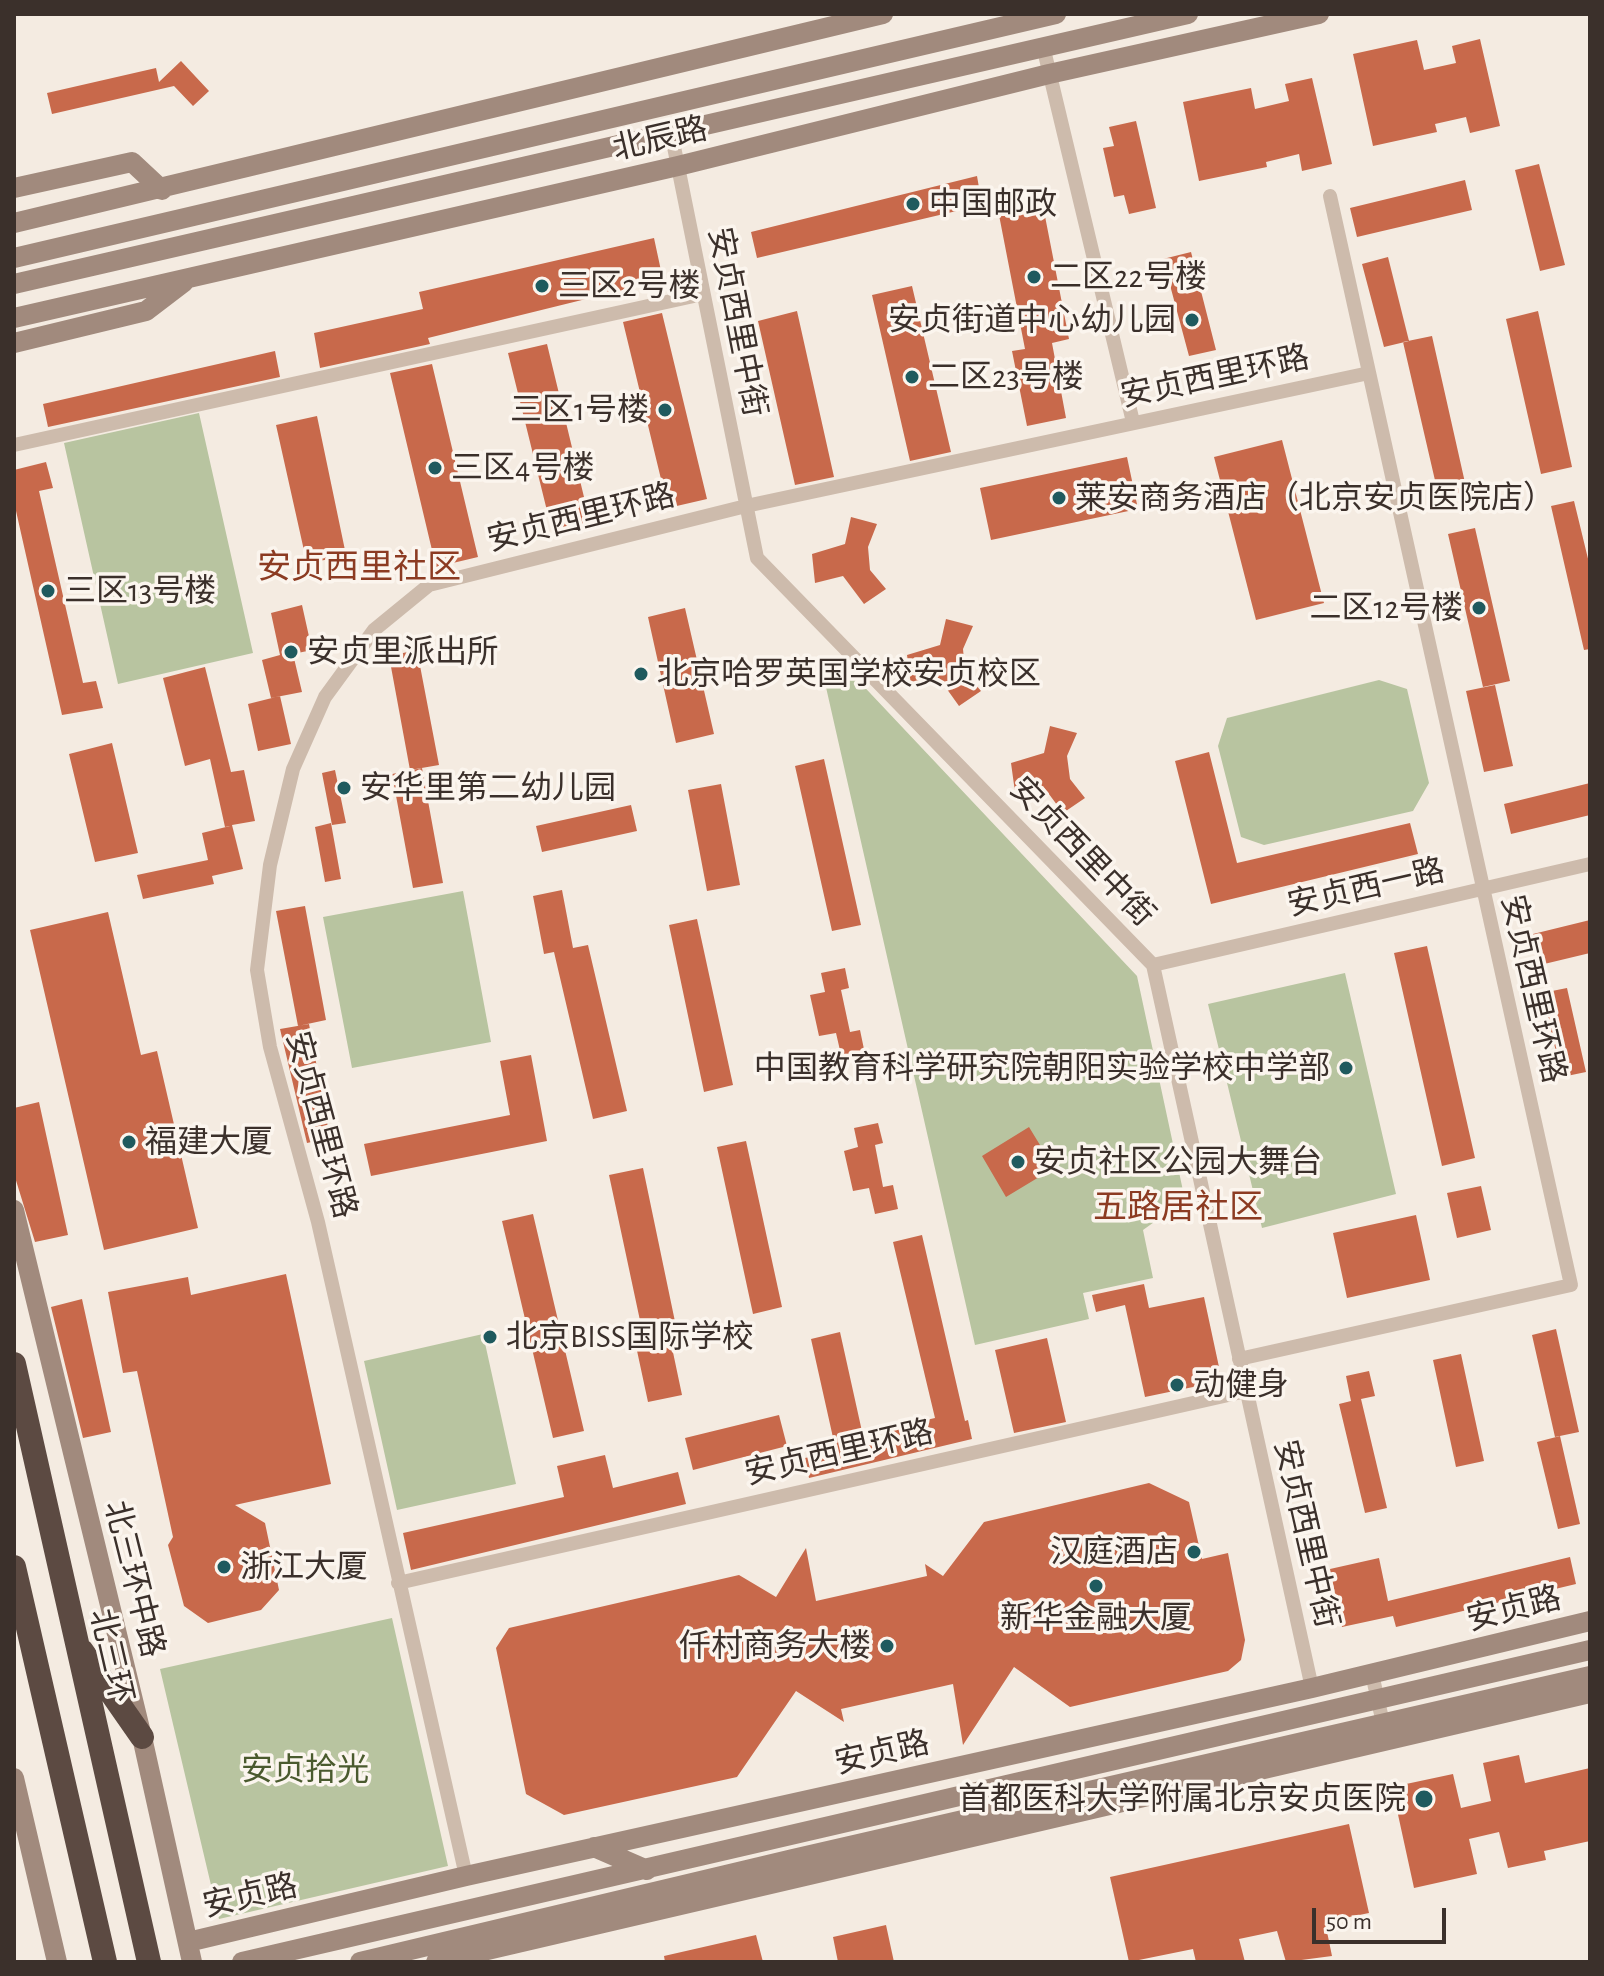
<!DOCTYPE html>
<meta charset="utf-8">
<style>
body{margin:0}
#map{position:relative;width:1604px;height:1976px;overflow:hidden;background:#f4ebe1;font-family:"Alegreya Sans",sans-serif}
canvas{display:block}
.frame{position:absolute;inset:0;border:16px solid #3b302b;pointer-events:none}
.scale{position:absolute;left:1312px;top:1908px;width:134px;height:36px;box-sizing:border-box;border:4px solid #3b302b;border-top:0;padding-left:10px;font-size:24px;line-height:28px;white-space:nowrap;color:#3b302b;-webkit-text-stroke:6px #fbf5ee;paint-order:stroke}
</style>
<div id="map">
<canvas width="1604" height="1976"></canvas>
<div class="frame"></div>
<div class="scale">50 m</div>
</div>
<script>
const ctx = document.querySelector('canvas').getContext('2d');
ctx.lineJoin = 'round';
function fillPath(path, color) {
  ctx.fillStyle = color;
  ctx.fill(path, 'evenodd');
}
function toPath(rows) {
  const path = new Path2D();
  for (const r of rows) {
    path.moveTo(r[0], r[1]);
    for (let i = 2; i < r.length; i += 2) path.lineTo(r[i], r[i + 1]);
  }
  return path;
}
function trace(path, color, width, dash) {
  ctx.strokeStyle = color;
  ctx.lineWidth = width;
  ctx.lineCap = dash ? 'butt' : 'round';
  ctx.setLineDash(dash || []);
  ctx.stroke(path);
}
function drawText(font, color, halo, rows, align = 'center') {
  ctx.font = font + ' "Alegreya Sans","Noto Sans SC",sans-serif';
  ctx.lineWidth = 7;
  ctx.setLineDash([]);
  ctx.textBaseline = 'middle';
  ctx.strokeStyle = halo;
  ctx.fillStyle = color;
  for (const [text, x, y, turn = 0] of rows) {
    ctx.save();
    ctx.translate(x, y);
    ctx.rotate((+turn || 0) * Math.PI / 180);
    ctx.textAlign = isNaN(turn) ? turn : align;
    if (halo) ctx.strokeText(text, 0, 0);
    ctx.fillText(text, 0, 0);
    ctx.restore();
  }
}
const green = toPath([
 [199,413,253,653,118,684,64,443],
 [837,658,1137,976,1185,1200,1143,1230,1153,1278,1083,1293,1089,1319,975,1345,823,674,825,661],
 [1379,680,1407,689,1429,783,1413,811,1264,845,1241,837,1218,746,1227,718],
 [463,891,491,1042,352,1068,323,917],
 [1345,973,1396,1194,1262,1228,1208,1004],
 [483,1334,516,1484,397,1510,364,1361],
 [392,1618,448,1866,219,1919,160,1669]
]);
const building = toPath([
 [1480,39,1500,126,1470,133,1466,117,1435,124,1437,132,1373,146,1353,54,1417,40,1424,70,1456,63,1452,46],
 [181,61,209,91,193,106,174,86,52,114,47,93,156,68,159,82],
 [1312,78,1332,164,1302,171,1299,154,1266,162,1267,167,1199,181,1183,102,1251,88,1255,109,1289,101,1285,84],
 [1136,121,1156,208,1129,214,1124,195,1114,197,1103,148,1114,146,1109,127],
 [1539,164,1565,265,1540,271,1515,170],
 [977,176,982,205,757,258,751,232],
 [1465,180,1472,210,1357,237,1350,208],
 [1043,206,1069,339,1052,343,1066,418,1027,426,1012,351,1025,349,999,215],
 [654,238,663,280,428,338,430,344,320,368,314,333,423,309,419,292],
 [1191,252,1216,350,1189,356,1163,259],
 [1388,257,1409,341,1384,347,1362,264],
 [912,286,951,452,910,461,872,295],
 [797,311,834,477,795,485,758,321],
 [1538,311,1572,467,1541,474,1506,319],
 [662,313,707,499,668,508,623,322],
 [1432,336,1468,496,1440,502,1403,342],
 [547,344,591,526,553,535,508,353],
 [275,351,280,377,48,427,43,404],
 [432,364,478,557,436,567,390,373],
 [317,416,346,555,307,564,276,425],
 [1282,440,1324,603,1256,620,1214,457],
 [1127,457,1138,509,991,540,980,488],
 [46,462,53,488,39,491,83,683,96,681,103,708,62,715,14,502,14,470],
 [1574,501,1590,567,1590,649,1584,650,1551,506],
 [851,517,877,524,868,547,870,570,886,589,864,604,843,576,815,583,812,554,845,544],
 [1475,528,1510,681,1483,687,1448,534],
 [302,605,312,650,293,654,302,692,271,698,262,660,280,655,271,613],
 [685,608,714,734,676,743,648,617],
 [946,619,973,626,963,649,965,672,981,691,959,706,939,678,911,685,907,655,940,645],
 [417,650,439,765,410,770,389,656],
 [205,667,231,772,244,770,255,821,232,825,243,869,212,876,214,884,143,899,137,875,208,860,202,833,230,826,225,827,210,759,185,766,163,678],
 [1495,685,1513,766,1484,772,1466,691],
 [280,696,291,744,258,751,248,704],
 [1050,726,1077,733,1067,756,1070,779,1085,798,1063,813,1043,786,1015,792,1011,763,1044,753],
 [112,743,138,853,95,862,69,754],
 [1209,752,1237,863,1410,823,1418,854,1211,904,1175,761],
 [824,759,861,925,832,931,795,766],
 [422,768,443,883,413,888,392,774],
 [335,770,346,823,332,825,322,773],
 [1590,783,1590,815,1511,834,1504,804],
 [721,784,740,885,707,891,688,790],
 [631,805,637,831,542,852,536,826],
 [331,823,341,879,325,882,315,827],
 [562,890,573,948,588,945,627,1111,593,1119,554,952,544,954,533,896],
 [305,906,326,1020,298,1026,276,911],
 [108,912,141,1055,157,1051,198,1228,104,1250,30,930],
 [697,919,733,1085,704,1092,669,925],
 [1590,920,1590,953,1540,965,1533,934],
 [1427,946,1475,1158,1442,1166,1394,953],
 [845,968,849,988,841,990,850,1032,860,1030,865,1054,842,1059,836,1033,819,1036,810,995,825,992,821,973],
 [1567,988,1586,1072,1562,1077,1542,993],
 [309,1024,330,1138,307,1143,280,1029],
 [531,1055,547,1141,371,1176,364,1144,510,1115,500,1061],
 [39,1102,68,1235,35,1242,14,1174,14,1108],
 [878,1123,883,1143,875,1145,883,1187,893,1185,898,1209,875,1214,869,1188,853,1191,844,1151,858,1147,854,1128],
 [1029,1127,1054,1168,1006,1197,982,1156],
 [746,1141,782,1307,753,1314,717,1147],
 [643,1168,678,1336,670,1338,682,1395,648,1402,636,1346,645,1344,609,1175],
 [1481,1186,1491,1230,1457,1238,1447,1193],
 [533,1214,584,1431,553,1438,502,1221],
 [1416,1215,1430,1280,1347,1298,1333,1233],
 [922,1235,965,1421,968,1420,972,1439,809,1478,805,1458,836,1451,811,1339,840,1332,865,1445,894,1439,891,1428,935,1418,893,1242],
 [286,1274,331,1484,235,1505,265,1523,279,1590,261,1610,208,1623,184,1606,168,1545,173,1537,137,1371,123,1373,108,1292,188,1277,191,1295],
 [1144,1284,1149,1308,1204,1297,1222,1381,1145,1397,1125,1305,1096,1312,1092,1295],
 [82,1299,111,1432,83,1438,51,1307],
 [1556,1329,1579,1432,1555,1437,1532,1335],
 [1047,1338,1066,1422,1014,1433,995,1350],
 [1461,1354,1484,1461,1456,1467,1433,1360],
 [1369,1371,1375,1396,1361,1399,1387,1508,1365,1513,1339,1404,1351,1401,1346,1376],
 [779,1415,787,1446,693,1470,685,1438],
 [1560,1436,1580,1524,1558,1529,1537,1442],
 [605,1455,613,1488,678,1472,686,1504,411,1570,403,1533,564,1497,557,1466],
 [1149,1483,1189,1502,1202,1559,1228,1553,1245,1640,1241,1660,1228,1671,1070,1707,1014,1667,963,1745,953,1684,841,1709,844,1722,796,1691,737,1777,564,1815,526,1794,496,1648,509,1628,739,1575,776,1597,806,1548,816,1601,927,1576,925,1564,943,1576,984,1522],
 [1570,1557,1576,1584,1396,1627,1393,1616,1342,1627,1330,1569,1379,1558,1388,1601],
 [1519,1755,1525,1783,1590,1768,1590,1841,1544,1851,1546,1860,1508,1868,1499,1832,1469,1839,1477,1874,1414,1888,1392,1787,1453,1774,1461,1808,1491,1801,1483,1763],
 [1349,1824,1369,1913,1325,1922,1332,1956,1286,1962,1277,1931,1239,1939,1245,1962,1196,1962,1193,1949,1129,1962,1110,1877],
 [886,1925,894,1962,838,1962,833,1937],
 [756,1935,763,1962,665,1962,664,1956]
]);
const street = toPath([
 [1043,46,1133,422],
 [671,132,757,558,1153,965,1312,1688],
 [14,445,703,294],
 [1153,965,1590,864],
 [1239,1359,1571,1285,1330,196],
 [398,1583,1246,1391],
 [1372,1674,1385,1732],
 [466,1876,318,1222,270,1047,257,970,270,865,293,769,325,697,374,630,429,585,746,506,1369,373]
]);
const secondary = toPath([
 [14,188,132,162,162,190],
 [14,223,883,14],
 [14,258,1056,14],
 [14,284,1188,14],
 [14,318,678,166,1049,74,1319,14],
 [14,343,146,311,184,282],
 [14,1210,142,1737,192,1962],
 [14,1778,57,1962],
 [594,1847,647,1870],
 [188,1942,466,1876,1312,1688,1590,1621],
 [242,1962,1590,1650],
 [360,1962,793,1859,1590,1676],
 [436,1962,1590,1693]
]);
const highway = toPath([
 [14,1364,149,1962],
 [14,1567,105,1962],
 [82,1651,142,1737]
]);
const markers = [
 [913,204,8,"#1f5a5e"],
 [1034,277,8,"#1f5a5e"],
 [542,286,8,"#1f5a5e"],
 [1192,320,8,"#1f5a5e"],
 [912,377,8,"#1f5a5e"],
 [665,410,8,"#1f5a5e"],
 [435,468,8,"#1f5a5e"],
 [1059,498,8,"#1f5a5e"],
 [48,591,8,"#1f5a5e"],
 [1479,608,8,"#1f5a5e"],
 [291,652,8,"#1f5a5e"],
 [641,674,8,"#1f5a5e"],
 [344,788,8,"#1f5a5e"],
 [1346,1068,8,"#1f5a5e"],
 [129,1142,8,"#1f5a5e"],
 [1018,1162,8,"#1f5a5e"],
 [490,1337,8,"#1f5a5e"],
 [1177,1385,8,"#1f5a5e"],
 [1194,1552,8,"#1f5a5e"],
 [224,1567,8,"#1f5a5e"],
 [1096,1586,8,"#1f5a5e"],
 [887,1646,8,"#1f5a5e"],
 [1424,1799,10,"#1f5a5e"]
];
const streetNames = [
 ["北辰路",660,139,-13],
 ["安贞西里中街",737,322,79],
 ["安贞西里环路",1215,377,-12],
 ["安贞西里环路",581,518,-14],
 ["安贞西里中街",1082,852,46],
 ["安贞西一路",1366,888,-13],
 ["安贞西里环路",1533,989,77],
 ["安贞西里环路",321,1125,75],
 ["安贞西里环路",839,1453,-13],
 ["安贞西里中街",1306,1534,77],
 ["北三环中路",134,1579,76],
 ["安贞路",1514,1609,-14],
 ["北三环",111,1656,77],
 ["安贞路",882,1753,-13],
 ["安贞路",250,1896,-13]
];
const poiNames = [
 ["中国邮政",929,204],
 ["二区22号楼",1050,277],
 ["三区2号楼",558,286],
 ["安贞街道中心幼儿园",1176,320,"right"],
 ["二区23号楼",928,377],
 ["三区1号楼",649,410,"right"],
 ["三区4号楼",451,468],
 ["莱安商务酒店（北京安贞医院店）",1075,498],
 ["三区13号楼",64,591],
 ["二区12号楼",1463,608,"right"],
 ["安贞里派出所",307,652],
 ["北京哈罗英国学校安贞校区",657,674],
 ["安华里第二幼儿园",360,788],
 ["中国教育科学研究院朝阳实验学校中学部",1330,1068,"right"],
 ["福建大厦",145,1142],
 ["安贞社区公园大舞台",1034,1162],
 ["北京BISS国际学校",506,1337],
 ["动健身",1193,1385],
 ["汉庭酒店",1178,1552,"right"],
 ["浙江大厦",240,1567],
 ["新华金融大厦",1096,1618,"center"],
 ["仟村商务大楼",871,1646,"right"],
 ["首都医科大学附属北京安贞医院",1406,1799,"right"]
];
const parkNames = [
 ["安贞拾光",305,1770]
];
const neighbourhoodNames = [
 ["安贞西里社区",359,568],
 ["五路居社区",1178,1208]
];
fillPath(green, '#b8c4a0');
fillPath(building, '#c8694b');
trace(street, '#cdbbac', 14);
trace(secondary, '#a18a7d', 20);
trace(highway, '#5c4a42', 24);
for (const [x, y, r, color] of markers) {
  const dot = new Path2D();
  dot.arc(x, y, r, 0, 2 * Math.PI);
  ctx.fillStyle = color;
  ctx.fill(dot);
  trace(dot, '#fbf5ee', 3);
}
drawText('32px', '#3b302b', '#fbf5ee', streetNames);
drawText('32px', '#3b302b', '#fbf5ee', poiNames, 'left');
drawText('32px', '#4a5a2e', '#fbf5ee', parkNames);
drawText('34px', '#8c3b22', '#fbf5ee', neighbourhoodNames);
</script>
